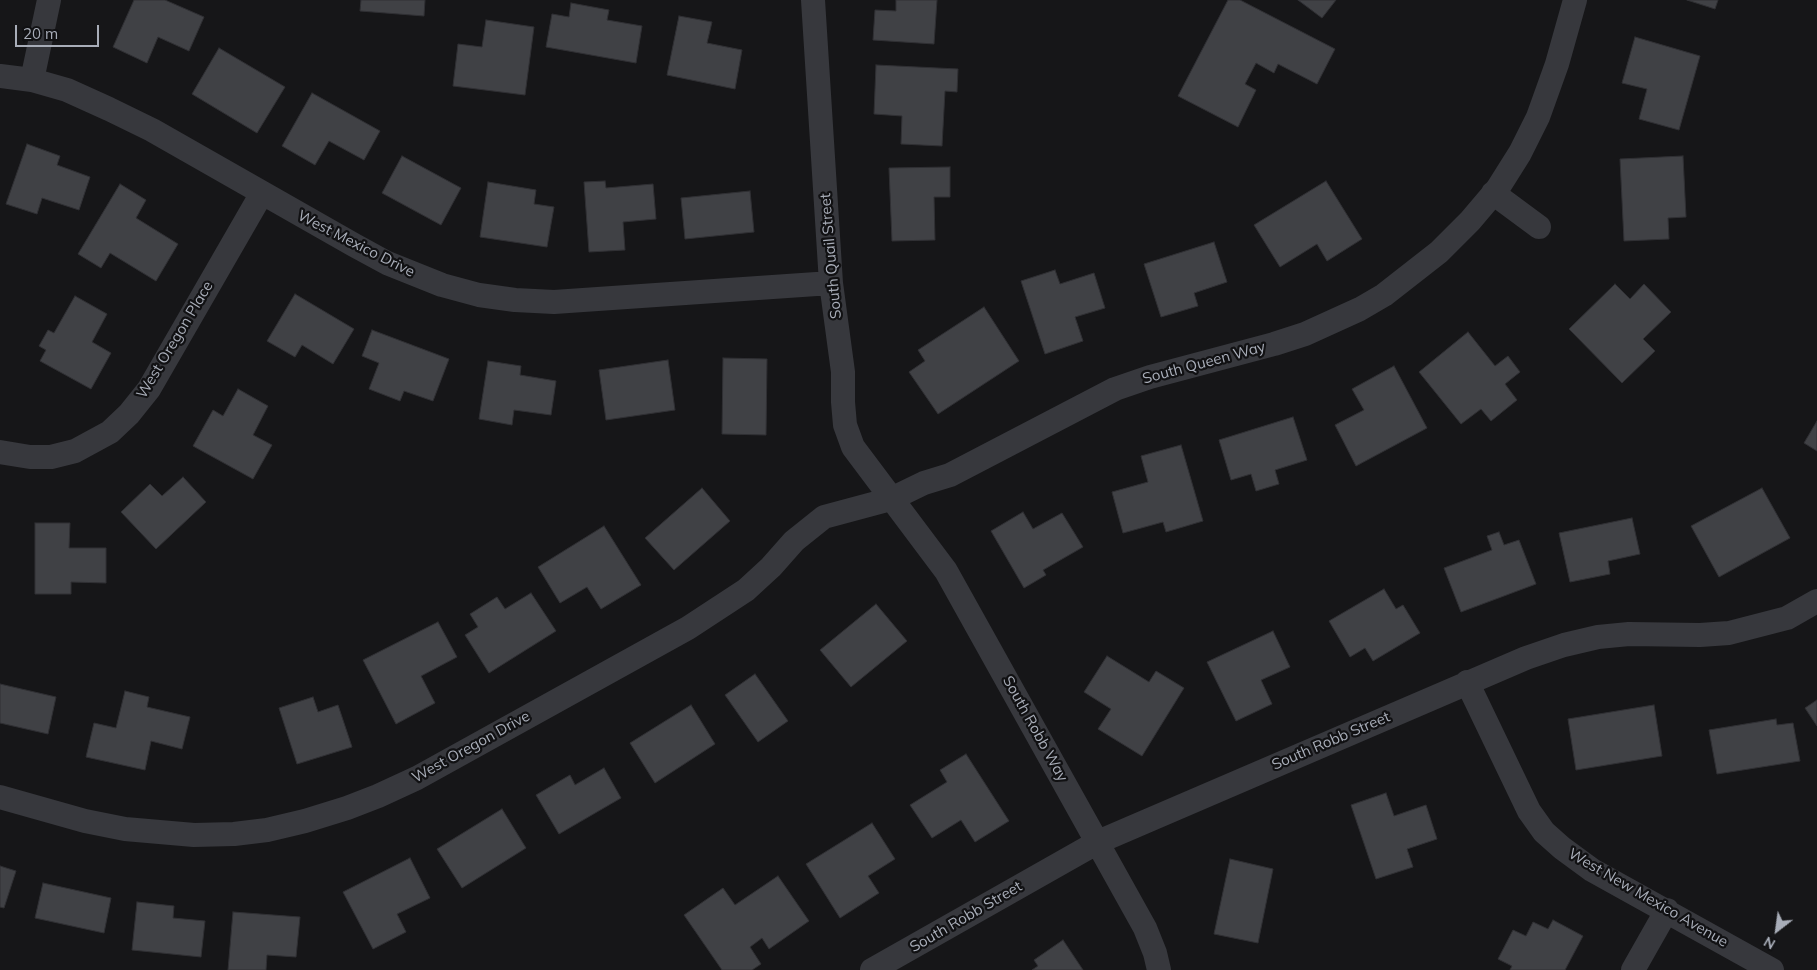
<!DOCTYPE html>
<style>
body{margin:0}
#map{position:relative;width:1817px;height:970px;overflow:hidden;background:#161618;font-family:Mulish,sans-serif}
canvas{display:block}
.north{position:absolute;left:1752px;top:905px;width:50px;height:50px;-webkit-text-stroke:4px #111113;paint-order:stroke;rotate:210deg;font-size:14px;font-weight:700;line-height:20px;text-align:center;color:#a8adb8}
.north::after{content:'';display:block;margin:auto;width:18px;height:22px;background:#a8adb8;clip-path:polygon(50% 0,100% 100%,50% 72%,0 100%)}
.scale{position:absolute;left:15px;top:25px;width:84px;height:22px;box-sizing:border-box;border:2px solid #a8adb8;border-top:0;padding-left:6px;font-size:15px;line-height:18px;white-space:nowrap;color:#a8adb8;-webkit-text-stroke:4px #111113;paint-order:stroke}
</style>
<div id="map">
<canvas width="1817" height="970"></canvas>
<div class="north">N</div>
<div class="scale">20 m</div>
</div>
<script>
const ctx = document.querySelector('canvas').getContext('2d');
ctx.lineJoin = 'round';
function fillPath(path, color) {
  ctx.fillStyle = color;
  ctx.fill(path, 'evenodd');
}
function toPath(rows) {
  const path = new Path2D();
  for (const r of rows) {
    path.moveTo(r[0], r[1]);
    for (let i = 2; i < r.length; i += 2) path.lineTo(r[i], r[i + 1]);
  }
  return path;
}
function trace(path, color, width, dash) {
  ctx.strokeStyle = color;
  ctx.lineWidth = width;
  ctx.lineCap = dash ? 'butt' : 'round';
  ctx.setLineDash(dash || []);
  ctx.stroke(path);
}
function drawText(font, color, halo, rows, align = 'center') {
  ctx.font = font + ' Mulish,sans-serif';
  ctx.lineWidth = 4.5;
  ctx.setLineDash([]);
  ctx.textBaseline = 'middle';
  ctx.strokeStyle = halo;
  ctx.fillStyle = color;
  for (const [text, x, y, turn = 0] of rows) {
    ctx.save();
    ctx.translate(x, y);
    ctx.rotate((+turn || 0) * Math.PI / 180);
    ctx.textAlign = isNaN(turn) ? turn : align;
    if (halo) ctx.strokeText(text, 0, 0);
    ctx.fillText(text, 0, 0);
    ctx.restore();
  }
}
const building = toPath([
 [134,0,165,0,204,17,189,51,158,37,147,63,113,47,134,0],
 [361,0,425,0,424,16,360,11,361,0],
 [896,0,937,0,934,44,873,40,875,10,896,11,896,0],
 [1228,0,1240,0,1335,49,1317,84,1278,64,1274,73,1256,63,1245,84,1256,90,1238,127,1178,96,1228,0],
 [1298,0,1336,0,1322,18,1298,0],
 [1687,0,1718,0,1715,9,1687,0],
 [571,3,609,10,607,20,642,26,636,63,546,47,552,14,569,17,571,3],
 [679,16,712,22,707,43,742,50,735,89,667,75,679,16],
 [486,20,534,27,525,95,453,86,458,44,482,47,486,20],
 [1635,37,1700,56,1679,130,1639,119,1647,89,1622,83,1635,37],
 [219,48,285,87,257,133,192,94,219,48],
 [876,65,958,69,957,92,945,91,942,146,901,144,902,116,874,114,876,65],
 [312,93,380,131,364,160,329,141,315,165,282,146,312,93],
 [27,144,60,156,57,165,90,177,79,210,42,198,37,214,6,204,27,144],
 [402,156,461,188,441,225,382,193,402,156],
 [1683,156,1686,217,1668,218,1669,239,1624,241,1620,159,1683,156],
 [950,167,950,197,934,197,935,240,892,241,889,168,950,167],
 [605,181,606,188,653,184,656,219,623,222,625,250,589,252,584,182,605,181],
 [1326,181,1362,239,1327,261,1317,244,1280,267,1254,225,1326,181],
 [488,182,536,190,534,204,554,207,547,247,480,237,488,182],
 [120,184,146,200,136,218,178,244,156,281,110,253,101,268,78,254,120,184],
 [750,191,754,232,685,239,681,198,750,191],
 [1214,242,1227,282,1194,293,1198,306,1161,317,1144,264,1214,242],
 [1055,270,1060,284,1094,273,1105,308,1075,317,1083,341,1045,354,1021,281,1055,270],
 [1615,284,1630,299,1644,284,1671,312,1643,339,1655,351,1622,383,1569,329,1615,284],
 [295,294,354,329,333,364,302,345,295,357,267,341,295,294],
 [75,296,107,314,92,342,111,353,91,389,40,361,46,350,39,346,48,330,54,333,75,296],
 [984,307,1019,361,938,414,909,372,925,361,918,350,984,307],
 [372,330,449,359,433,401,404,391,400,401,369,389,379,363,362,356,372,330],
 [1468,332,1495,366,1508,356,1520,372,1505,384,1517,400,1491,421,1481,409,1461,424,1419,372,1468,332],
 [723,358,767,359,766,435,722,434,723,358],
 [668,360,675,410,606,420,599,370,668,360],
 [488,361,521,366,520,375,556,381,551,415,514,410,512,425,479,419,488,361],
 [1394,366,1427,428,1356,466,1335,425,1364,410,1352,389,1394,366],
 [238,389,268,406,253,435,272,445,253,479,193,446,213,410,223,416,238,389],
 [1293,417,1307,460,1275,470,1279,484,1256,491,1251,474,1231,480,1219,440,1293,417],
 [1817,421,1817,451,1804,443,1817,421],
 [1181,445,1203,521,1166,532,1163,522,1123,533,1112,492,1148,482,1141,456,1181,445],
 [183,477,206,502,156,549,121,512,150,484,162,496,183,477],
 [702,488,730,521,674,570,645,538,702,488],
 [1762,488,1790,538,1719,577,1691,526,1762,488],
 [1023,512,1033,529,1062,513,1083,547,1043,570,1046,575,1024,588,991,531,1023,512],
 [1632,518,1640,554,1608,561,1610,574,1570,582,1559,533,1632,518],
 [35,523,70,523,69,548,106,548,106,583,71,582,71,594,35,594,35,523],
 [604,526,641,585,601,609,587,587,560,603,538,567,604,526],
 [1499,532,1504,545,1519,540,1536,584,1461,612,1444,568,1492,550,1487,536,1499,532],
 [1384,589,1396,609,1403,605,1420,633,1373,661,1365,648,1350,657,1329,621,1384,589],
 [531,593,556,631,489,673,465,635,478,627,470,614,497,597,505,609,531,593],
 [876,604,907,641,851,687,820,650,876,604],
 [438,622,457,657,421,676,435,703,396,724,363,660,438,622],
 [1273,631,1290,667,1261,680,1272,704,1236,721,1207,662,1273,631],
 [1107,656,1149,682,1156,671,1184,688,1142,756,1098,729,1111,709,1084,692,1107,656],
 [755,674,788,721,758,742,725,695,755,674],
 [0,684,56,697,48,734,0,723,0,684],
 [125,691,149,697,147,707,190,717,182,749,151,741,145,770,86,757,94,723,116,728,125,691],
 [313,697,318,712,338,705,352,747,297,764,279,708,313,697],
 [1817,700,1817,726,1805,708,1817,700],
 [691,705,715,744,655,783,630,743,691,705],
 [1654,705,1662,756,1576,770,1568,719,1654,705],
 [1776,719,1777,725,1793,723,1800,761,1717,774,1709,730,1776,719],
 [966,754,1009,821,975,842,961,820,932,838,910,805,947,782,940,770,966,754],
 [604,768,621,798,559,834,536,795,570,775,575,785,604,768],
 [1386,793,1394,816,1426,805,1437,839,1407,849,1413,867,1376,879,1351,805,1386,793],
 [502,809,526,848,462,888,437,849,502,809],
 [872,823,895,859,868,876,879,893,840,918,806,864,872,823],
 [410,858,430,898,397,914,406,932,373,949,343,892,410,858],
 [1230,859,1273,869,1258,943,1214,934,1230,859],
 [0,866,16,871,4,908,0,907,0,866],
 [778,876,809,921,769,949,762,938,750,947,761,964,752,970,722,970,684,915,723,888,735,905,778,876],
 [43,883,111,898,104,933,35,918,43,883],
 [137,902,174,906,173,918,205,921,201,957,132,950,137,902],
 [233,912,300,917,296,957,267,955,266,970,228,970,233,912],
 [1553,920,1583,936,1565,970,1510,970,1512,966,1498,959,1513,930,1526,936,1533,922,1548,929,1553,920],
 [1063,940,1083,970,1032,970,1038,966,1034,960,1063,940]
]);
const street = toPath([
 [813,0,831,283,843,372,843,402,845,425,853,447,946,571,1145,928,1155,953,1159,970],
 [0,76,32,80,67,90,109,109,152,130,354,245,387,263,442,285,479,295,515,300,554,302,831,283],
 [32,80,49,0],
 [1493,193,1539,227],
 [0,452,30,457,51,457,75,451,110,432,129,414,149,389,262,193],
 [1467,682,1529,811,1544,832,1562,848,1592,870,1772,970],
 [0,797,85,821,125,829,194,835,234,834,267,830,305,821,347,808,378,796,417,778,688,628,746,590,771,567,794,541,824,517,891,499,924,483,950,475,1115,389,1150,377,1274,344,1305,334,1360,309,1384,295,1439,252,1470,221,1498,188,1520,153,1538,117,1557,64,1575,0],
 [872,970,1098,842,1526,658,1564,645,1598,637,1629,634,1700,635,1729,633,1787,618,1817,601],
 [1633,970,1667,910]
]);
const streetNames = [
 ["West Mexico Drive",356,244,27],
 ["South Quail Street",831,256,-95],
 ["West Oregon Place",175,340,-59],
 ["South Queen Way",1204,363,-15],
 ["South Robb Way",1035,729,61],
 ["South Robb Street",1331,741,-23],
 ["West Oregon Drive",471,747,-29],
 ["West New Mexico Avenue",1648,898,30],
 ["South Robb Street",966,917,-30]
];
fillPath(building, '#404145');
trace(building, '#303034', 1);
trace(street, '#37383d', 24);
drawText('15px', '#a8adb8', '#111113', streetNames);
</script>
